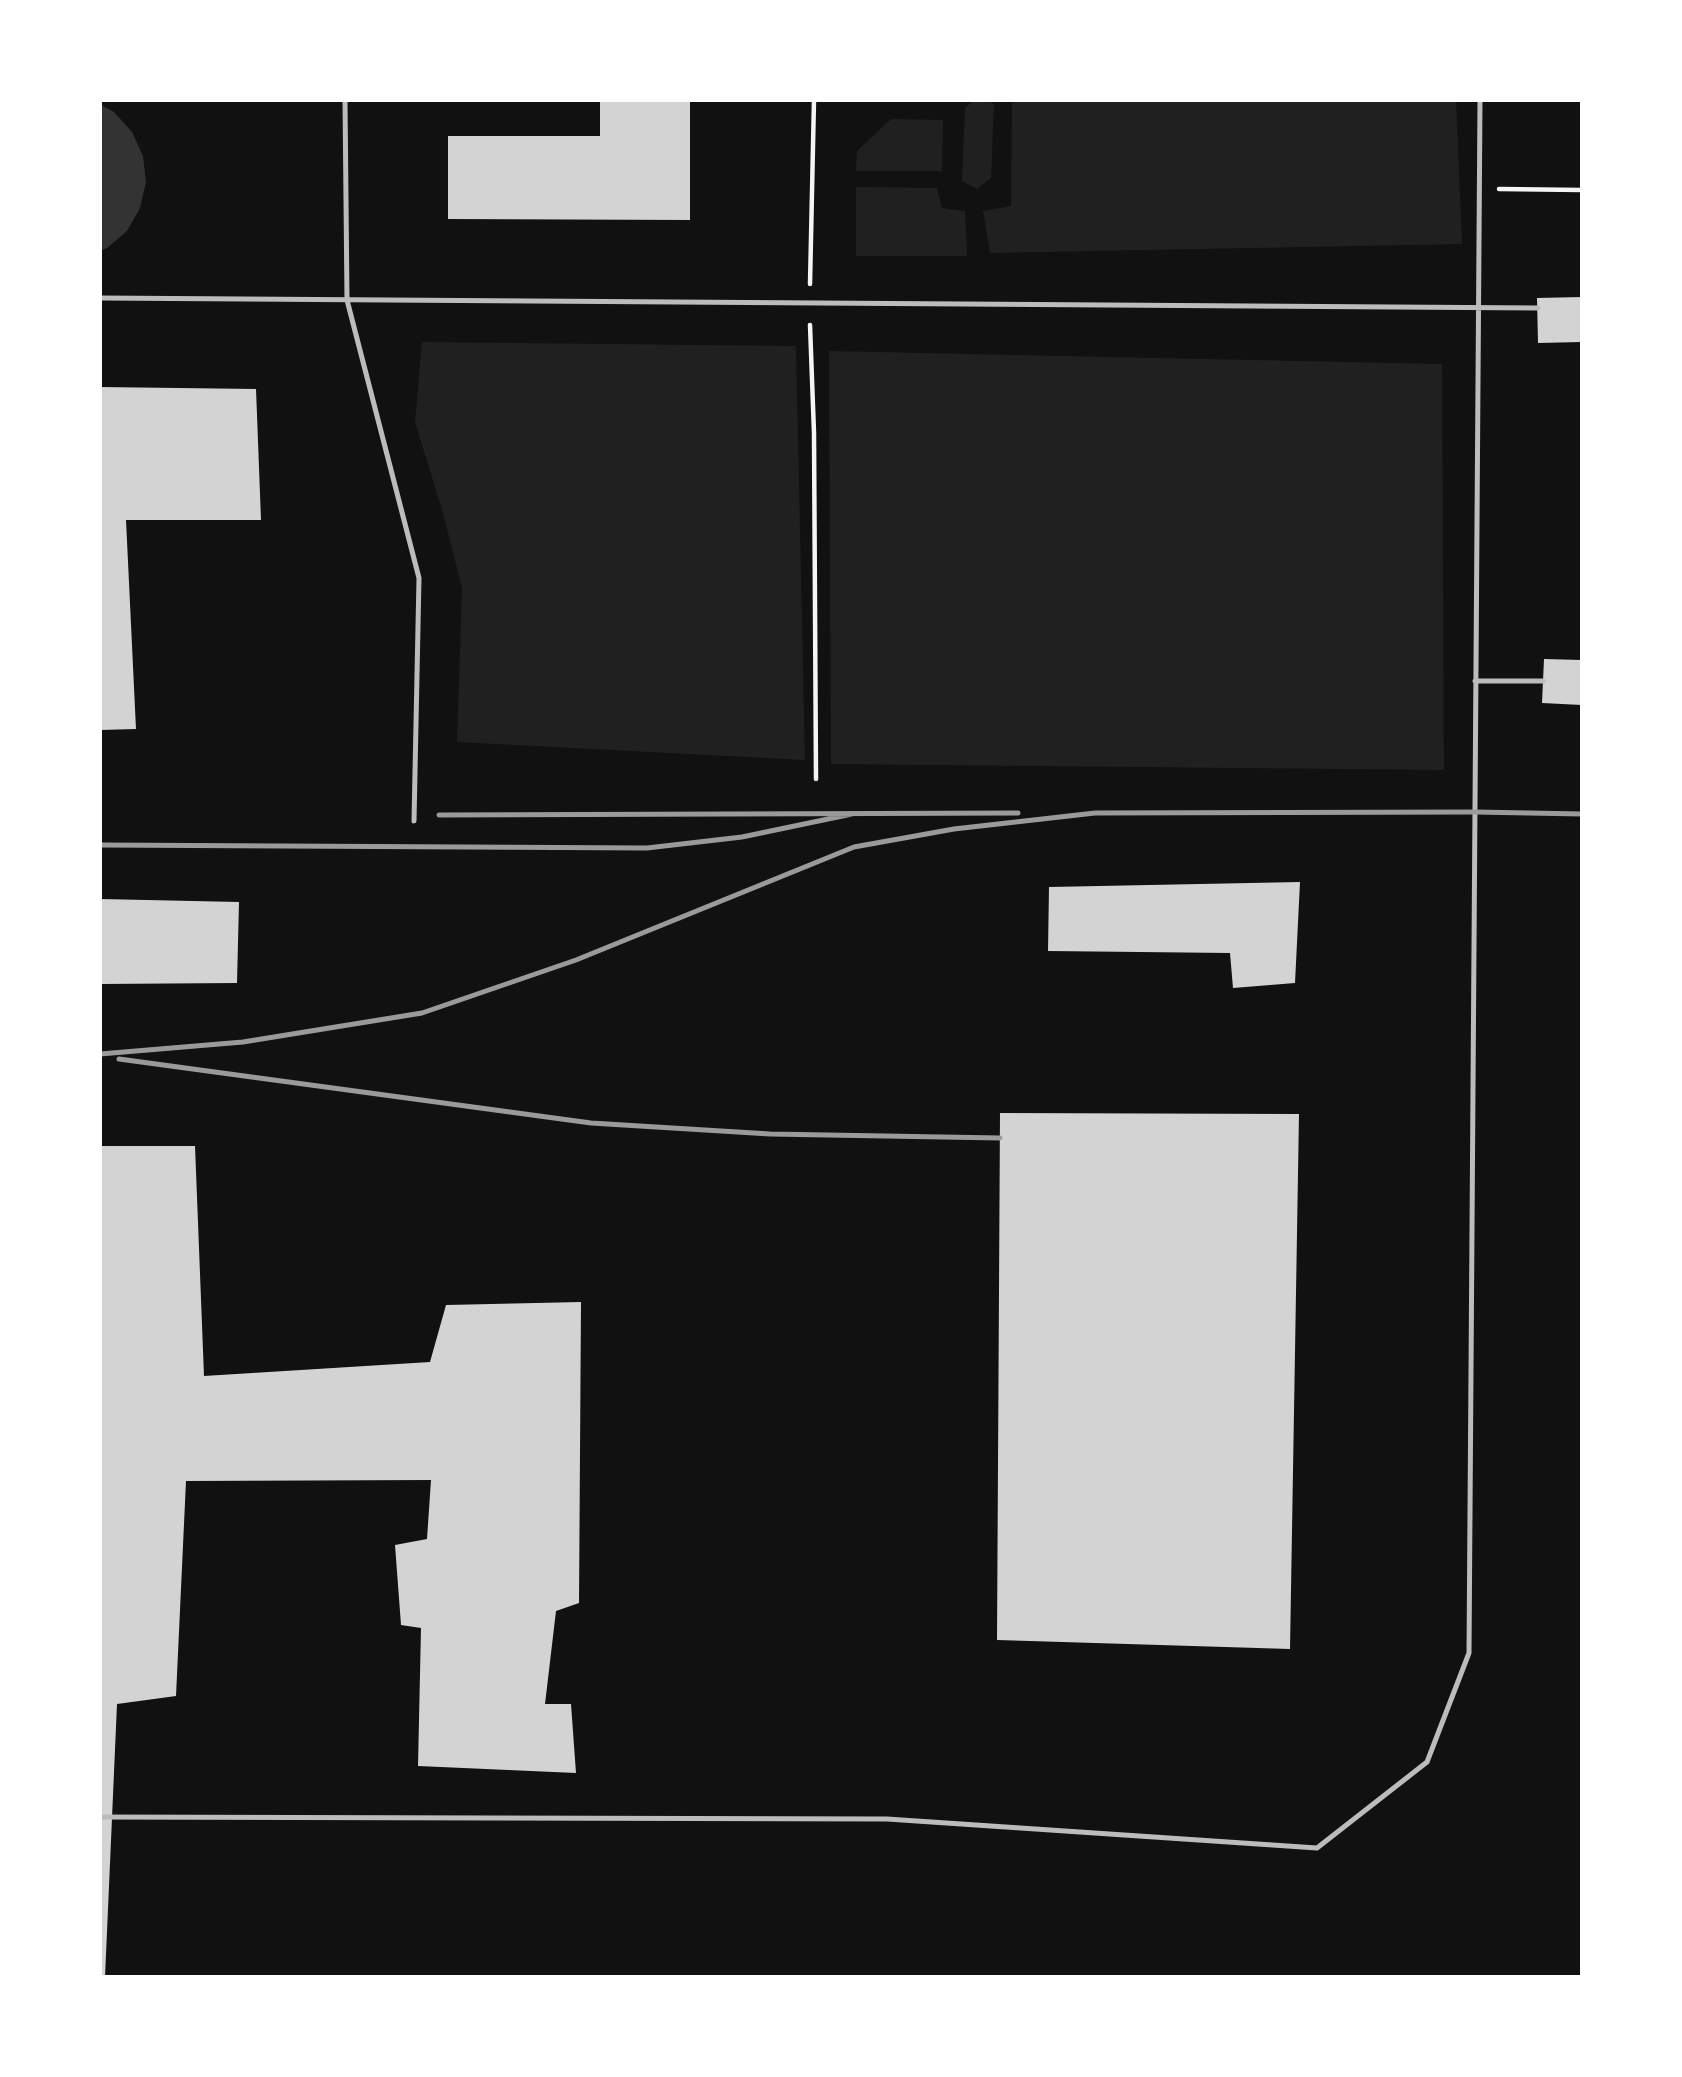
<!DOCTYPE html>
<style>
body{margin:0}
#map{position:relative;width:1682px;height:2077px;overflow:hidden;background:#111;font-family:"Golos Text",sans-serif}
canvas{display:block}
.frame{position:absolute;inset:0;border:102px solid #fff;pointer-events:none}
</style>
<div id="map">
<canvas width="1682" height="2077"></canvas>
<div class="frame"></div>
</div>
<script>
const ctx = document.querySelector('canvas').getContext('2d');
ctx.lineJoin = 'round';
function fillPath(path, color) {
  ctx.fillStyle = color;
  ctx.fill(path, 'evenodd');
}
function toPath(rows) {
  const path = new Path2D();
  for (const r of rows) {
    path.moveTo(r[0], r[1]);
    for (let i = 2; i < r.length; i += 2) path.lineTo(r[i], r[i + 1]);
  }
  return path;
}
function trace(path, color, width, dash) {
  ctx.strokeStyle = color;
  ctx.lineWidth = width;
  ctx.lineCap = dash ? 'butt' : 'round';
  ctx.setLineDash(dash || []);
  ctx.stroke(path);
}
const green = toPath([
 [974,100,986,100,994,104,991,178,977,189,962,181,965,108],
 [1012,100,1456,100,1462,244,990,253,983,211,1011,206],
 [891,119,943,120,942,171,856,171,857,151],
 [856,187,937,188,942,208,965,211,967,256,856,256],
 [422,342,796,346,805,760,457,742,462,588,443,513,415,422],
 [829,351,1442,364,1444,770,831,764]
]);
const water = toPath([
 [100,104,114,112,132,132,143,156,146,182,140,208,127,231,107,248,100,251]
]);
const building = toPath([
 [600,100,690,100,690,220,448,219,448,136,600,136],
 [1582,297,1582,342,1538,343,1537,298],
 [100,387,256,389,261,520,126,520,136,729,100,730],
 [1544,659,1582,660,1582,705,1542,703],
 [1300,882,1295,983,1233,988,1230,953,1048,951,1049,887],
 [100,899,239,902,237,983,100,984],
 [1000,1113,1299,1114,1290,1649,997,1640],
 [100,1146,195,1146,204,1376,430,1362,446,1305,581,1302,579,1603,556,1611,545,1704,571,1704,576,1773,418,1766,421,1628,401,1625,395,1545,427,1539,431,1480,186,1481,176,1696,117,1704,105,1977,100,1977]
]);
const path = toPath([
 [1499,189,1582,190],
 [810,284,814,100],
 [810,325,814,433,816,779]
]);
const service = toPath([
 [345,100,347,300,419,578,414,821],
 [100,298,1538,308],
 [1475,681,1543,681],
 [100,1817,887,1819,1317,1848,1427,1762,1469,1653,1480,100]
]);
const rail = toPath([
 [439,815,1018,813],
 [100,845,647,848,742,837,852,814],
 [100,1054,243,1042,422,1013,576,960,854,847,954,829,1095,813,1475,812,1582,814],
 [119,1059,591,1123,770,1134,1000,1138]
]);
fillPath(green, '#202020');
fillPath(water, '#333');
fillPath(building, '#d3d3d3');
trace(path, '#f5f5f5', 4.5);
trace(service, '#bcbcbc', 5);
trace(rail, '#9a9a9a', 5);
</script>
